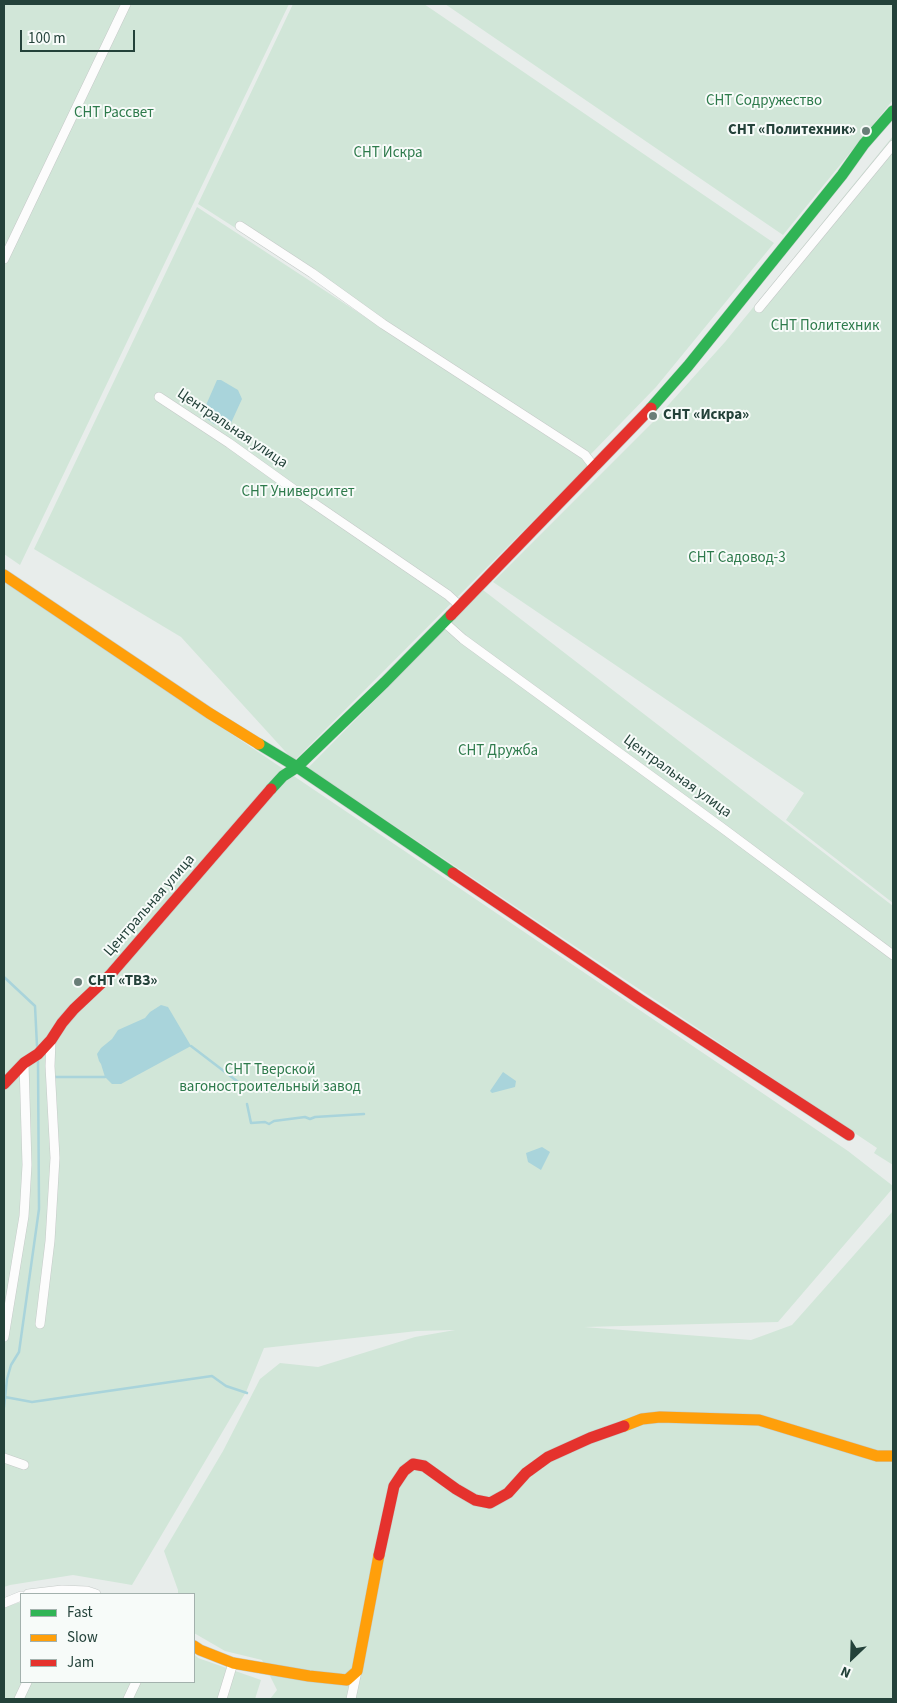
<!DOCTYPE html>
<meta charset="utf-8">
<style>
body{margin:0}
#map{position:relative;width:897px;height:1703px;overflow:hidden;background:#e8edeb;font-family:"Source Sans 3",sans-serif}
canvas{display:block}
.frame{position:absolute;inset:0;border:5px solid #24423a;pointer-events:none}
.legend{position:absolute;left:20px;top:1593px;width:175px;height:90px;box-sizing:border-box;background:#f7fbf9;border:1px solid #a3b1ad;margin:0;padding:6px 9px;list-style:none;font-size:15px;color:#24423a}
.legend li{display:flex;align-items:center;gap:10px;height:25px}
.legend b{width:25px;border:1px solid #a3b1ad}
.north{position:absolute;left:827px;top:1633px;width:50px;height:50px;-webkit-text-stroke:4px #f7fbf9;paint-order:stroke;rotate:204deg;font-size:14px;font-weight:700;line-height:20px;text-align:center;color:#24423a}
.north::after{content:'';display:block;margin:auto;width:18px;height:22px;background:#24423a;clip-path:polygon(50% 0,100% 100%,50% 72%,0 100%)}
.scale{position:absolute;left:20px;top:30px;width:115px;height:22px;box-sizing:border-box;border:2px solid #24423a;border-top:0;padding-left:6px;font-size:15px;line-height:18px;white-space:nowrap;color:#24423a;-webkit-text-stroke:4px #f7fbf9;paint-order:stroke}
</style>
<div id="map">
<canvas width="897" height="1703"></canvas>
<div class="frame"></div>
<ul class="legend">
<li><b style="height:6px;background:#30b455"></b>Fast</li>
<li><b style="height:6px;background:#ff9f0a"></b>Slow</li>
<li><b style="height:6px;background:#e5322d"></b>Jam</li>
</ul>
<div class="north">N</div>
<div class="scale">100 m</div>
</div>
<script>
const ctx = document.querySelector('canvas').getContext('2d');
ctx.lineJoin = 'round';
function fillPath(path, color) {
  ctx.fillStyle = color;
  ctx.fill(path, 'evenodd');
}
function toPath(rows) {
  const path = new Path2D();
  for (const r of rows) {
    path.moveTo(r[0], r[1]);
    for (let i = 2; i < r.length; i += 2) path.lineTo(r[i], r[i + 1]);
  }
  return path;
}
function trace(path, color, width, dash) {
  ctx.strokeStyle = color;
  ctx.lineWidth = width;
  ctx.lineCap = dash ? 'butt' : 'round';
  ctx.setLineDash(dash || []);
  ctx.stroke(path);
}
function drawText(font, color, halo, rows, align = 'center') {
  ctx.font = font + ' "Source Sans 3",sans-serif';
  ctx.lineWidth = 4;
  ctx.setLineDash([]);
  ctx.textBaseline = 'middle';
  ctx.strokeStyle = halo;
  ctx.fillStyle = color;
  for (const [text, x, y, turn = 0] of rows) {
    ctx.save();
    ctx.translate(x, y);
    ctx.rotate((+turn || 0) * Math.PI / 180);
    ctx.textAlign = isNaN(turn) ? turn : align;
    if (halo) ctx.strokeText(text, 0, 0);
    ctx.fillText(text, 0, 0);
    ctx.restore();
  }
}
const green = toPath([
 [4,4,289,4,20,565,4,554],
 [293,4,424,4,774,243,656,387,590,455,198,204],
 [445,4,893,4,893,100,783,235],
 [893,136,893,903,786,820,804,793,493,582,653,422,725,342],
 [197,207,590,464,294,761,181,637,34,549],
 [4,580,848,1151,893,1186,893,1188,778,1322,584,1327,751,1340,792,1325,893,1211,893,1699,270,1699,277,1690,262,1660,225,1651,194,1633,194,1594,178,1594,178,1590,164,1551,223,1451,260,1379,280,1363,318,1367,415,1337,455,1330,417,1331,264,1348,246,1392,132,1585,73,1575,10,1585,4,1587],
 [483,590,893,906,893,1165,874,1153,877,1148,308,768],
 [21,1602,21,1682,194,1682,194,1654,198,1658,261,1680,255,1699,4,1699,4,1607]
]);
const water = toPath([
 [217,380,221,380,238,390,242,399,231,423,223,427,214,424,206,418,203,412],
 [161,1005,168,1007,191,1046,121,1084,112,1084,105,1077,101,1064,99,1061,97,1054,101,1048,112,1039,118,1030,145,1018,150,1012],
 [503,1072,516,1081,515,1087,492,1093,490,1091],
 [542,1147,550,1152,541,1170,528,1162,526,1153]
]);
const stream = toPath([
 [4,977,35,1006,37,1046],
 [191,1046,250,1091],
 [55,1077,105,1077],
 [247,1104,251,1123,265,1122,269,1124,274,1121,305,1117,310,1119,315,1117,364,1114],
 [5,1397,32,1402,212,1376,226,1386,247,1393],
 [4,1407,7,1379,11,1365,19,1352,39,1209,38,1061],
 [4,1450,4,1454]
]);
const street = toPath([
 [240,226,312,273,383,324,585,455,595,468],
 [4,259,126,4],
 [759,308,893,145],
 [159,397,229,443,303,496,448,595,460,606],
 [444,622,463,639,721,827,893,955],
 [40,1324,50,1241,55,1158,50,1066,51,1040],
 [4,1337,24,1216,27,1165,24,1063],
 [4,1458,24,1465],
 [28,1594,62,1590,87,1591,96,1594],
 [4,1603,21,1596],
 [19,1699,27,1682],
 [128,1699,136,1682],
 [222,1699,233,1663],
 [351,1699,357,1671]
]);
const fast = toPath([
 [651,408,688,366,842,175,864,144,893,111],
 [259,744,297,767,453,873],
 [271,789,283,776,297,767,385,682,451,615]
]);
const slow = toPath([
 [4,575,209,713,259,744],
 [624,1426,642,1419,660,1417,759,1420,877,1456,893,1456],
 [194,1646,200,1650,233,1663,309,1676,347,1680,357,1671,379,1555]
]);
const jam = toPath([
 [451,615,651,408],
 [453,873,641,1000,849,1135],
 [4,1084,24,1063,38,1054,51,1040,62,1023,74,1009,110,975,271,789],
 [379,1555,394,1486,404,1471,413,1464,424,1466,456,1489,475,1500,490,1503,508,1493,526,1473,548,1457,590,1438,624,1426]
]);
const markers = [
 [866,131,5,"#697e78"],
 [653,416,5,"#697e78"],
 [78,982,5,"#697e78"]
];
const parkNames = [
 ["СНТ Содружество",764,102],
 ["СНТ Рассвет",114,114],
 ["СНТ Искра",388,154],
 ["СНТ Политехник",825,327],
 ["СНТ Университет",298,493],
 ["СНТ Садовод-3",737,559],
 ["СНТ Дружба",498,752],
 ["СНТ Тверской",270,1071],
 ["вагоностроительный завод",270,1088]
];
const poiNames = [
 ["СНТ «Политехник»",856,131,"right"],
 ["СНТ «Искра»",663,416],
 ["СНТ «ТВЗ»",88,982]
];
const streetNames = [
 ["Центральная улица",232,429,34],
 ["Центральная улица",677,777,36],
 ["Центральная улица",150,906,-49]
];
fillPath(green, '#d1e6d8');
fillPath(water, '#a9d4db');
trace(stream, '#a9d4db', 2.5);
trace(street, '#c5cac8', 10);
trace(fast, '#c3cbc8', 12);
trace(slow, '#c3cbc8', 12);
trace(jam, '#c3cbc8', 12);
trace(street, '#fcfcfc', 9);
trace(fast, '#30b455', 11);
trace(slow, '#ff9f0a', 11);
trace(jam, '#e5322d', 11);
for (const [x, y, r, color] of markers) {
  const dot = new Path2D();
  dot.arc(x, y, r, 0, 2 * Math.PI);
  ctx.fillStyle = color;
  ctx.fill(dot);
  trace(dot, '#f7fbf9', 2);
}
drawText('15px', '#2d7a4b', '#f7fbf9', parkNames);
drawText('bold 15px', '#24423a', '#f7fbf9', poiNames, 'left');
drawText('15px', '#24423a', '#f7fbf9', streetNames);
</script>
